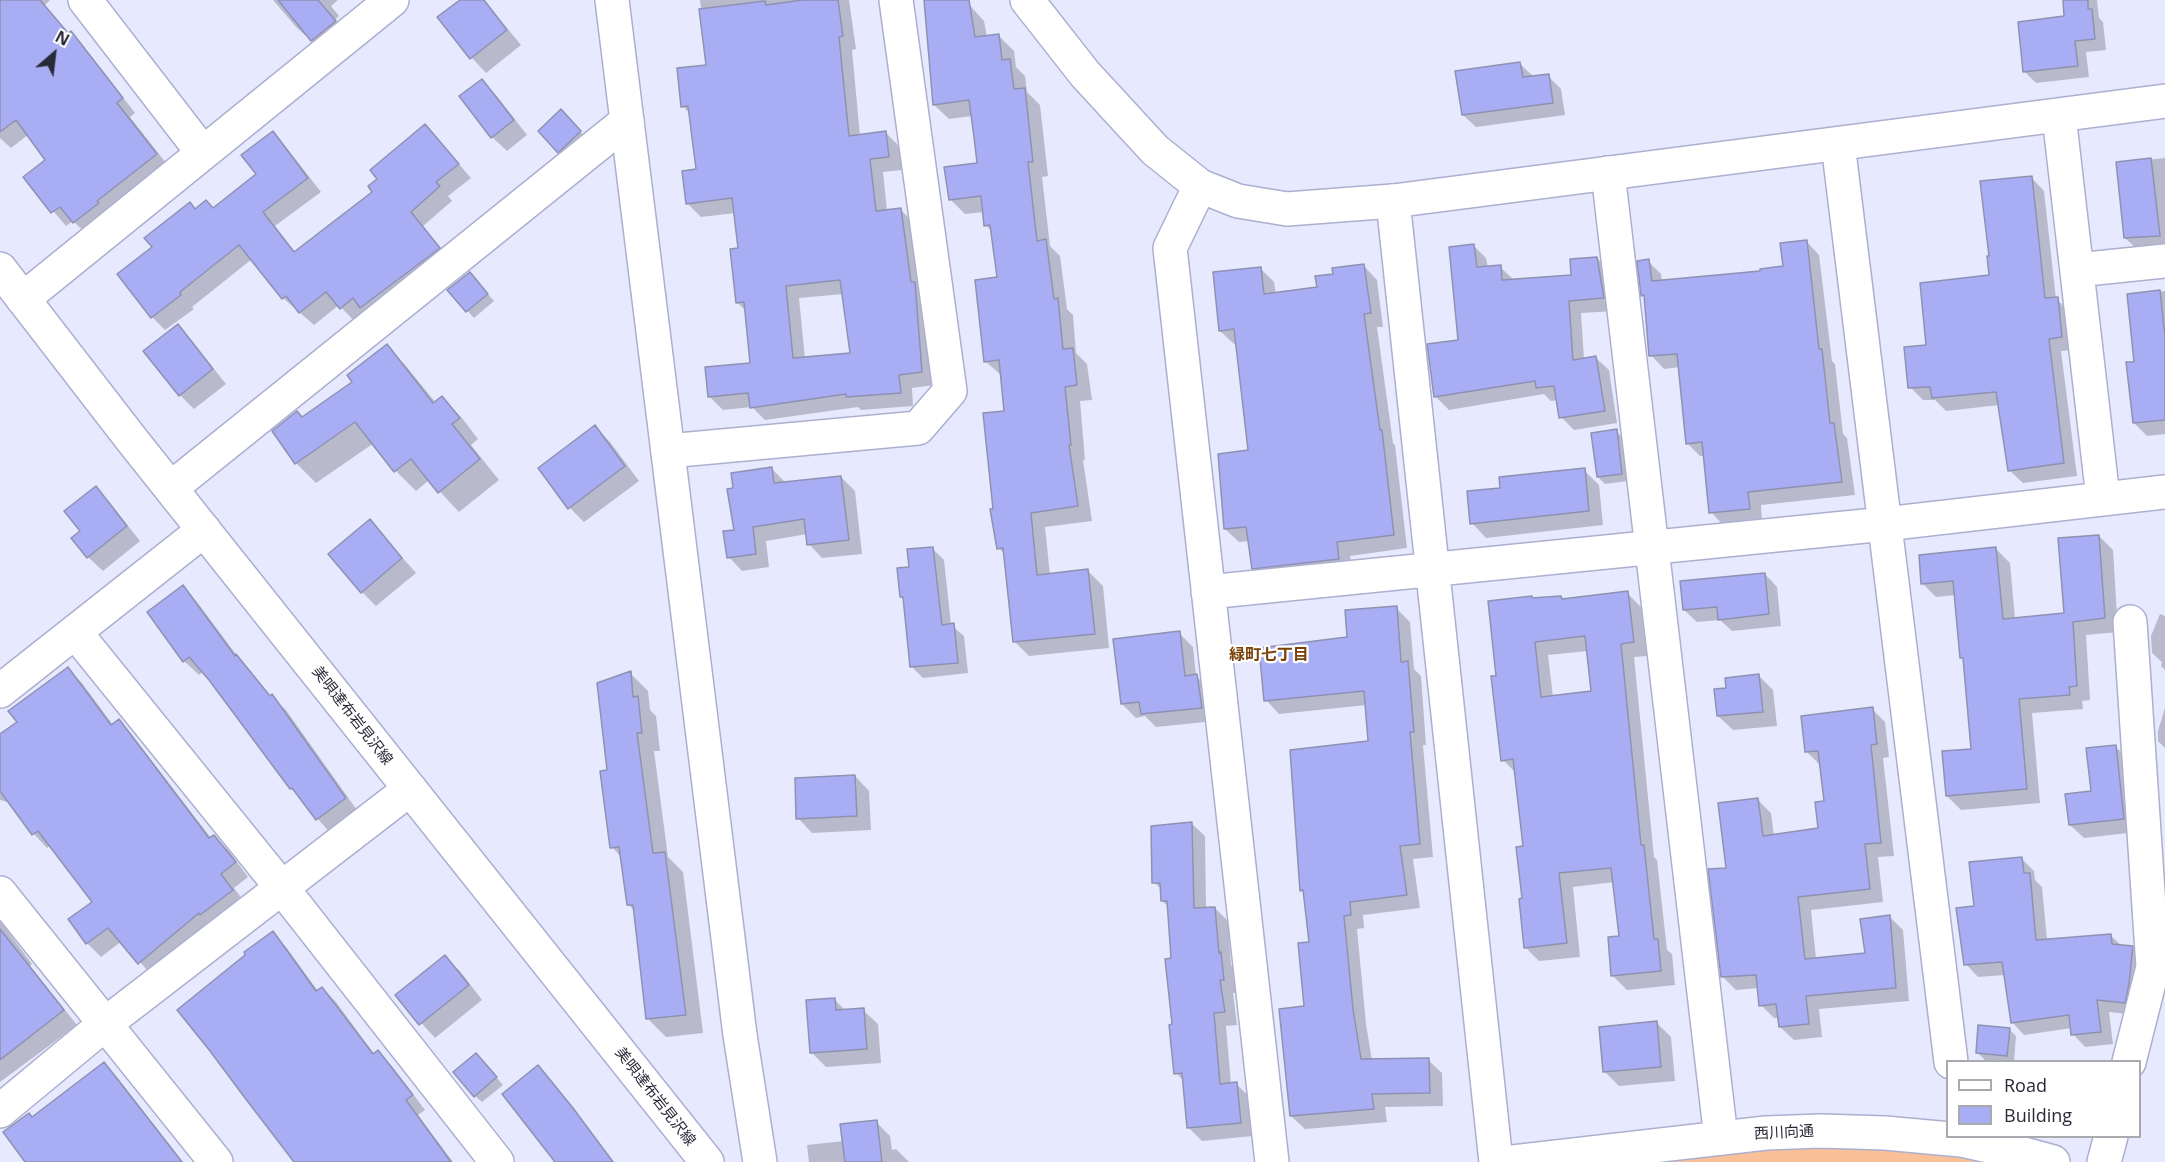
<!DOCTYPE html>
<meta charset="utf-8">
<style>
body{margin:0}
#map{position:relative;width:2165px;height:1162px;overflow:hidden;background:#e7e9fe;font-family:"Open Sans",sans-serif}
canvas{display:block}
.legend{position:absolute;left:1946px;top:1060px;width:195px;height:78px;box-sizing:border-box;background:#fff;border:2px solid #a9aaaf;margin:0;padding:8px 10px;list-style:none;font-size:18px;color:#292a37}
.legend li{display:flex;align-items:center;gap:12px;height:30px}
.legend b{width:30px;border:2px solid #a9aaaf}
.north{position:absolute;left:24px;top:24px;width:60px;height:60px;-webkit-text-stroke:4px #fff;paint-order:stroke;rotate:28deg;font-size:16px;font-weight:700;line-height:24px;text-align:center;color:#292a37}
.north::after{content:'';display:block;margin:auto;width:21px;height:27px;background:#292a37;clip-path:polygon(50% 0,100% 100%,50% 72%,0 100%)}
</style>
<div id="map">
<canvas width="2165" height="1162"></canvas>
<ul class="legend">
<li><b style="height:8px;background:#fff"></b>Road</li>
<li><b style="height:16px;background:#a8adf4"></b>Building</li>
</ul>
<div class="north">N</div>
</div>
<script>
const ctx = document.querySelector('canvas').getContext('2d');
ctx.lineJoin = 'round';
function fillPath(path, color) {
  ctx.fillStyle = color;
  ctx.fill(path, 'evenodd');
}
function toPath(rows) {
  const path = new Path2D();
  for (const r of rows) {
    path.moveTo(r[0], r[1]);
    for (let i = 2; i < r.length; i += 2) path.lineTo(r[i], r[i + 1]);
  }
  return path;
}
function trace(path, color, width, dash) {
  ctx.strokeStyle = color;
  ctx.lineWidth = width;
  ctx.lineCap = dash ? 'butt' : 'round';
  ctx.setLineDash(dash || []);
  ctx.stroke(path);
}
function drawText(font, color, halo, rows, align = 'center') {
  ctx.font = font + ' "Open Sans","Noto Sans JP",sans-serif';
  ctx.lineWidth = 4.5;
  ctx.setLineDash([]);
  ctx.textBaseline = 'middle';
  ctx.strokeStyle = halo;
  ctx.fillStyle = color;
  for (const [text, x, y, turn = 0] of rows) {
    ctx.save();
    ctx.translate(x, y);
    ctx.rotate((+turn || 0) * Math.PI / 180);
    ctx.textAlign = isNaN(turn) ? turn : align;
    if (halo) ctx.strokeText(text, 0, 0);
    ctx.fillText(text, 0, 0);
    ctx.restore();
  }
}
const green = toPath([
 [1849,1144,1940,1152,1993,1162,1607,1162,1701,1152]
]);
const shadow = toPath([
 [0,0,50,0,45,5,69,34,71,33,84,47,135,113,130,117,170,168,88,235,73,221,66,226,25,178,47,160,29,134,11,148,0,138],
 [273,0,338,0,331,6,339,16,335,20,347,34,325,53,297,28],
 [462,0,484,0,521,45,486,73,472,58,440,18],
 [700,0,849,0,856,49,852,50,860,136,885,132,899,146,902,170,883,172,887,211,900,209,914,223,935,385,912,388,913,406,861,410,858,407,765,420,752,407,723,410,710,397,752,365,747,312,737,302,739,250,735,213,701,217,688,204,698,170,691,115,683,106,708,66],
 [843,294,851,354,805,359,799,298],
 [925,0,965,0,984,21,987,37,999,36,1014,51,1016,67,1025,76,1027,92,1040,105,1048,176,1042,177,1050,246,1060,256,1067,309,1073,315,1076,353,1087,364,1092,400,1080,401,1085,460,1083,460,1092,521,1045,527,1050,575,1088,571,1103,586,1109,648,1029,656,1014,641,1005,555,999,548,995,510,1006,412,1002,376,985,361,999,279,993,232,985,225,984,212,965,214,950,199,978,165,972,116,949,119,934,105],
 [2064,0,2097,0,2099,18,2103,22,2106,50,2086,52,2089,77,2036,83,2025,72,2019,23,2066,18],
 [1520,64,1533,76,1548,76,1561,89,1565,115,1476,127,1463,115],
 [482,81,496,95,527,135,507,151,492,137],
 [561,111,587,139,566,158,540,131],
 [273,133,286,147,321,192,275,226,295,252,375,192,438,140,471,178,448,196,452,201,423,226,452,262,354,321,339,305,314,325,283,298,252,259,192,307,194,309,165,330,152,317,154,248,196,210,214,209,258,175],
 [2165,158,2165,250,2139,251,2125,238,2118,163],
 [2031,177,2044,191,2056,299,2070,312,2075,350,2061,351,2077,476,2023,483,2009,470,1999,405,1946,411,1935,400,1923,400,1910,387,1927,347,1991,276],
 [1806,241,1819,255,1832,361,1835,364,1843,434,1847,438,1855,495,1761,505,1762,522,1724,526,1711,512,1705,456,1700,456,1687,443,1680,367,1664,369,1651,355,1646,298,1643,295,1648,261,1661,274,1662,281,1762,272,1785,267],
 [1473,245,1486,258,1488,268,1500,267,1513,279,1573,277,1597,258,1610,272,1616,311,1581,313,1584,359,1596,358,1609,370,1617,423,1574,430,1561,417,1558,400,1551,401,1544,394,1449,410,1436,397,1429,346,1459,341],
 [1364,266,1377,280,1383,327,1377,327,1393,443,1395,445,1407,548,1350,556,1352,572,1267,582,1254,568,1250,541,1239,542,1225,529,1250,451,1237,344,1234,344,1220,331,1261,269,1274,282,1276,294,1318,288,1335,275],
 [476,281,494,301,474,318,449,290],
 [2165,291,2165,434,2147,436,2134,423,2136,363,2128,295],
 [178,326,192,341,226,384,194,409,180,395],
 [386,346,406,366,436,403,442,398,462,418,478,439,471,445,499,480,459,512,429,480,416,491,396,471,374,443,316,483,296,463,274,431,303,418,355,383],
 [595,427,610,442,639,481,584,522,570,508],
 [1616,431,1623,438,1628,481,1605,484,1598,477],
 [771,468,785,482,841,477,855,491,862,554,822,558,809,544,807,534,766,541,769,567,742,571,729,557,736,531],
 [1584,470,1599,485,1603,525,1486,538,1472,523,1502,490],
 [96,488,110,503,140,541,103,571,88,557,82,531],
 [370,521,416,573,376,606,362,592],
 [2099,536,2113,550,2118,632,2086,635,2090,700,2082,701,2083,709,2032,713,2040,803,1961,810,1947,796,1972,750,1965,661,1962,657,1956,595,1936,597,1922,583,1996,549,2010,563,2015,619,2066,614],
 [932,548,944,560,951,625,964,636,968,673,923,678,912,667,904,599,901,596,911,568],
 [1765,574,1777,587,1781,626,1732,631,1720,620,1697,622,1684,610],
 [183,587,197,602,241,661,271,697,286,710,359,813,331,834,291,788,204,671,199,675,184,661],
 [1627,593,1641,607,1647,656,1634,657,1654,857,1657,860,1667,950,1672,954,1675,985,1627,990,1613,976,1620,938,1614,882,1573,887,1580,957,1539,961,1525,947,1525,847,1517,774,1503,760,1498,677,1533,600,1563,600],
 [1588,651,1593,692,1553,697,1548,655],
 [1396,608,1410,622,1414,669,1421,676,1426,745,1423,745,1433,857,1413,859,1420,908,1363,915,1364,928,1357,929,1366,1024,1372,1061,1428,1060,1442,1073,1443,1106,1385,1107,1387,1122,1305,1129,1291,1116,1305,1008,1310,943,1305,893,1302,890,1370,742,1367,705,1279,714,1266,700,1348,639],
 [2160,614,2165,616,2165,670,2161,666,2162,662,2152,653,2151,636],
 [1179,633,1193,647,1196,676,1210,689,1215,721,1156,727,1145,716,1136,718,1122,704],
 [68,669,82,683,113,725,119,721,132,735,211,838,214,837,228,850,248,877,234,888,246,904,153,977,122,941,101,957,87,943,94,902,51,845,47,848,34,834,11,803,0,800,0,736,19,722],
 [630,673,648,691,650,710,656,716,660,751,654,751,668,857,683,872,703,1033,666,1037,648,1019,635,911,629,905,622,858,612,847,608,771],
 [1759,676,1773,690,1777,726,1733,730,1718,716,1728,689],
 [2165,708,2165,748,2158,741,2158,731],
 [1872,709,1885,722,1889,757,1883,758,1894,856,1878,857,1883,902,1811,910,1816,959,1866,955,1890,917,1903,930,1909,1001,1819,1009,1822,1037,1794,1040,1780,1027,1779,1018,1774,1018,1761,1005,1759,988,1736,990,1723,977,1728,869,1757,799,1771,813,1774,836,1819,829,1825,802,1820,765,1807,752],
 [2116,747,2129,760,2137,832,2084,838,2070,825,2093,792],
 [855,776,869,791,871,830,812,833,798,818],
 [1191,823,1205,836,1206,909,1215,908,1228,921,1231,965,1233,967,1236,993,1233,993,1237,1025,1226,1026,1231,1084,1236,1084,1250,1097,1253,1136,1202,1141,1188,1127,1185,1082,1176,1073,1169,907,1162,901,1162,890,1154,882],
 [2021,858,2034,871,2035,880,2042,887,2047,940,2110,935,2122,946,2132,947,2145,960,2137,1015,2109,1012,2113,1044,2085,1047,2073,1034,2072,1028,2024,1035,2012,1022,2005,975,1978,977,1966,964,1975,907],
 [0,921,32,964,30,966,77,1025,0,1082],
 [273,933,286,947,318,991,322,988,336,1002,375,1055,378,1052,392,1066,425,1110,418,1115,453,1162,296,1162],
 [445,957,460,971,482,1000,435,1038,397,996],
 [834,999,846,1011,863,1010,878,1024,881,1063,826,1067,811,1052],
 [1656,1022,1671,1037,1675,1081,1619,1086,1604,1071],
 [2009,1029,2016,1036,2014,1062,1985,1060,1978,1053],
 [483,1062,503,1085,482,1102,475,1096],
 [104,1064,117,1077,183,1162,27,1162,33,1119],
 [538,1067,552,1081,614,1162,557,1162],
 [876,1122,890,1136,892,1150,896,1149,909,1162,809,1162,807,1145,844,1141]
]);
const building = toPath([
 [0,0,40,0,68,33,71,31,123,98,117,103,157,154,97,201,99,203,73,223,60,207,51,213,23,177,45,160,16,120,0,132,0,0],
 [278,0,318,0,336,21,311,41,278,0],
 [460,0,484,0,507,30,470,59,437,17,460,0],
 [802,0,838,0,843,36,839,37,849,136,886,131,889,157,870,159,876,211,901,208,911,282,915,282,922,372,899,375,901,393,846,397,846,394,750,408,748,393,708,397,705,367,750,363,744,302,736,303,730,249,738,248,732,198,686,204,682,171,696,169,688,106,681,107,677,68,706,65,699,9,765,1,766,5,802,0],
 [840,280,850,353,793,358,786,286,840,280],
 [924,0,969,0,975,37,999,34,1002,60,1010,59,1014,89,1025,88,1033,162,1028,162,1037,241,1046,239,1054,299,1058,298,1063,349,1073,348,1077,385,1065,387,1071,445,1069,445,1078,506,1031,513,1037,575,1088,569,1095,634,1013,642,1003,548,997,549,990,509,993,509,983,413,1004,411,999,360,984,362,975,280,997,277,990,225,984,226,981,196,949,200,944,167,977,163,974,137,969,100,933,105,924,0],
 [2063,0,2088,0,2088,9,2092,9,2095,39,2075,41,2078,66,2023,72,2018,22,2064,16,2063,0],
 [1520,62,1523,77,1549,74,1553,103,1462,115,1455,71,1520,62],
 [482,79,514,120,491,138,459,96,482,79],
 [561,109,581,131,558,153,538,131,561,109],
 [425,124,459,164,436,182,440,186,411,212,440,248,360,308,353,298,340,309,326,292,299,313,286,296,282,299,239,245,180,292,181,295,151,318,117,274,152,247,144,238,190,202,195,209,206,200,213,208,256,174,241,155,273,131,308,178,263,212,294,252,372,192,368,186,377,179,370,170,425,124],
 [2151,158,2160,236,2124,238,2116,162,2151,158],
 [2032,176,2045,298,2058,297,2062,337,2049,339,2064,463,2008,471,1996,392,1932,398,1930,387,1908,388,1904,347,1926,345,1920,283,1989,275,1987,256,1989,256,1980,181,2032,176],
 [1807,240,1819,349,1822,349,1830,423,1834,423,1842,482,1748,492,1750,509,1709,513,1702,442,1686,444,1677,354,1649,356,1644,295,1641,296,1637,261,1649,259,1652,281,1760,271,1760,269,1783,266,1780,243,1807,240],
 [1474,244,1477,267,1501,265,1502,280,1571,275,1570,259,1597,257,1604,298,1569,301,1573,360,1596,356,1605,411,1559,418,1554,386,1536,388,1535,381,1434,397,1427,344,1458,340,1449,247,1474,244],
 [1364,264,1371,313,1364,314,1380,430,1382,430,1394,535,1337,542,1339,559,1252,569,1246,527,1224,529,1218,454,1248,450,1234,329,1219,331,1213,272,1261,267,1264,294,1317,287,1315,276,1333,274,1332,268,1364,264],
 [470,272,488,294,466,312,447,290,470,272],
 [2160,290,2165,336,2165,420,2133,423,2126,362,2134,362,2127,294,2160,290],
 [178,324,213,369,179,396,143,351,178,324],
 [387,344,433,403,442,396,460,418,452,424,480,459,438,493,411,459,394,472,355,422,295,464,272,431,297,411,302,417,352,382,347,375,387,344],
 [595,425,625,466,568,509,538,468,595,425],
 [1617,429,1622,474,1597,477,1591,433,1617,429],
 [772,467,774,483,841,476,849,540,807,545,804,519,753,527,756,554,727,558,723,531,734,530,727,489,733,488,731,473,772,467],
 [1585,468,1589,511,1470,524,1467,491,1500,488,1499,477,1585,468],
 [96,486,127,526,87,558,71,538,80,531,64,511,96,486],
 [370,519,402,558,361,593,328,554,370,519],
 [2099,535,2105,618,2073,622,2077,686,2069,687,2070,695,2019,699,2027,789,1946,796,1942,751,1971,749,1963,658,1960,658,1953,581,1921,584,1919,555,1996,547,2003,619,2064,613,2058,538,2099,535],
 [933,547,942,625,954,623,958,663,910,667,903,597,900,597,897,568,909,567,907,549,933,547],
 [1765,573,1769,614,1718,620,1717,607,1683,610,1680,581,1765,573],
 [183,585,235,656,236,654,270,696,272,694,346,798,316,820,292,788,290,789,209,680,189,657,183,662,147,612,183,585],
 [1628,591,1634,642,1621,644,1641,845,1644,845,1654,939,1658,939,1661,971,1611,976,1608,937,1619,936,1611,868,1559,873,1567,943,1524,948,1519,899,1522,898,1516,847,1523,846,1513,759,1501,761,1491,676,1496,676,1488,601,1532,596,1532,598,1561,596,1562,599,1628,591],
 [1585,636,1591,691,1541,697,1535,642,1585,636],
 [1397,606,1401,662,1408,661,1414,732,1410,732,1420,844,1400,846,1407,895,1350,902,1351,915,1344,916,1353,1009,1361,1059,1429,1058,1430,1093,1372,1094,1374,1109,1290,1116,1279,1009,1304,1006,1298,943,1309,942,1303,890,1300,891,1290,750,1368,741,1364,691,1264,701,1259,648,1347,637,1345,610,1397,606],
 [1180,631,1185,676,1197,674,1202,708,1141,714,1139,702,1121,704,1113,639,1180,631],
 [68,667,111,725,119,719,209,838,214,835,236,862,221,874,233,890,200,915,199,913,138,964,108,928,86,944,68,919,92,902,38,831,32,835,0,791,0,734,17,722,8,711,68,667],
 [631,671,633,697,638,696,642,733,637,733,653,853,665,852,686,1015,646,1019,633,905,627,905,619,847,610,848,600,771,607,770,597,683,631,671],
 [1759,674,1763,712,1717,716,1714,689,1726,688,1725,678,1759,674],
 [1873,707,1877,744,1871,745,1881,843,1865,844,1870,889,1798,897,1805,959,1865,953,1860,919,1890,915,1896,988,1806,996,1809,1024,1779,1027,1776,1004,1759,1006,1756,975,1721,977,1708,869,1726,868,1718,803,1758,798,1763,836,1818,828,1815,802,1824,801,1818,751,1805,752,1801,716,1873,707],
 [2116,745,2124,819,2069,825,2065,794,2091,791,2086,748,2116,745],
 [855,775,857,816,796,819,795,778,855,775],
 [1192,822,1194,908,1215,907,1219,953,1221,952,1224,980,1220,980,1225,1012,1214,1013,1220,1084,1237,1082,1241,1123,1187,1128,1182,1073,1174,1074,1169,1025,1172,1024,1165,959,1171,958,1167,901,1161,901,1160,883,1152,883,1151,826,1192,822],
 [2022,857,2024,873,2030,873,2036,940,2111,934,2112,944,2133,946,2129,984,2125,1003,2097,1000,2101,1032,2071,1035,2069,1015,2011,1023,2002,962,1964,965,1956,908,1974,906,1969,862,2022,857],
 [0,929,64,1010,0,1060,0,929],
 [273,931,316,991,322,987,373,1054,378,1050,413,1095,406,1100,451,1162,294,1162,245,1098,210,1051,177,1010,245,955,244,952,273,931],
 [445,955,469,985,419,1025,395,995,445,955],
 [835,998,836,1010,864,1008,867,1049,810,1053,806,1000,835,998],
 [1657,1021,1661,1067,1603,1072,1599,1027,1657,1021],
 [1978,1025,2010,1028,2007,1056,1976,1053,1978,1025],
 [476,1053,497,1077,474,1097,453,1072,476,1053],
 [104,1062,182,1162,25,1162,3,1132,29,1113,32,1117,104,1062],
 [538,1065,573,1108,613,1162,555,1162,502,1094,538,1065],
 [877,1120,882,1162,845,1162,840,1124,877,1120]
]);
const street = toPath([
 [85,0,203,153],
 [2059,116,2103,498],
 [1838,144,1951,1062],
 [1608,173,1721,1138],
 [1200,186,1170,248,1272,1162],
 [1393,201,1496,1162],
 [2077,270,2165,261],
 [23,299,392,0],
 [668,451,918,428,950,391,896,0],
 [171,488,627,121],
 [1208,592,1885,524,2165,492],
 [75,632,282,888,497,1162],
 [0,691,204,530],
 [0,893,216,1162],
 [2129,1062,2153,967,2130,622],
 [0,1111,105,1024,410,789],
 [2104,1162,2111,1136]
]);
const secondary = toPath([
 [612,0,740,1035,760,1162],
 [1027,0,1085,74,1155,150,1200,186,1238,201,1287,209,1393,201,2165,101],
 [0,269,132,440,707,1162],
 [1513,1162,1766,1133,1821,1131,1885,1133,1961,1140,2016,1152,2053,1162]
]);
const streetNames = [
 ["美唄達布岩見沢線",352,716,52],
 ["美唄達布岩見沢線",655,1097,52],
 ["西川向通",1784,1133,-3]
];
const neighbourhoodNames = [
 ["緑町七丁目",1269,655]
];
fillPath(green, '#fac198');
fillPath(shadow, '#0003');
fillPath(building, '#a8adf4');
trace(building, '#8e91b1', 1.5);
trace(street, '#acafd0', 36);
trace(secondary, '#acafd0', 36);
trace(street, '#fff', 33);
trace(secondary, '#fff', 33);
drawText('15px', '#292a37', '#fff', streetNames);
drawText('bold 16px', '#794008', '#fff', neighbourhoodNames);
</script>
